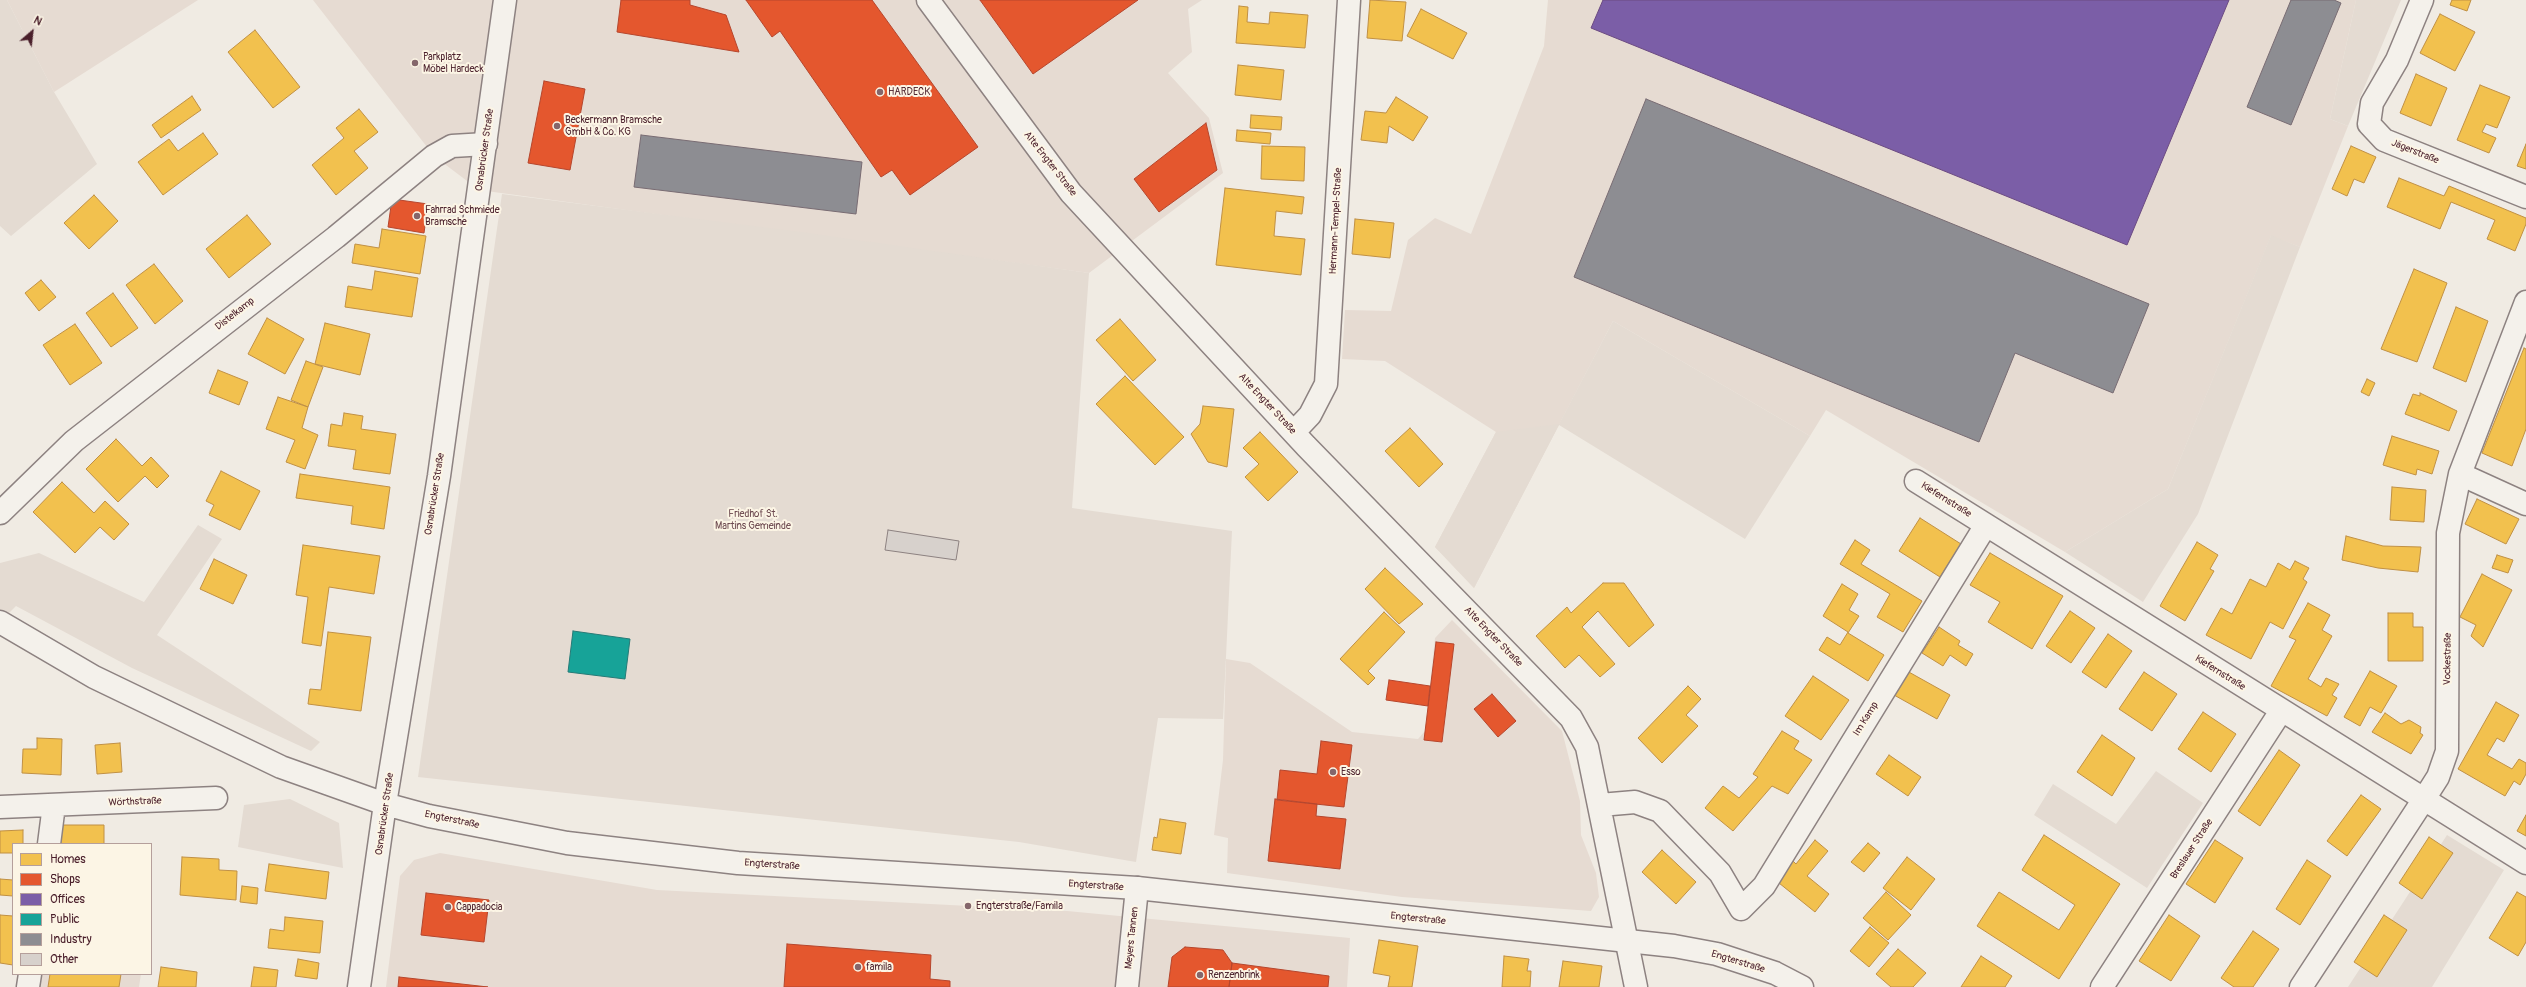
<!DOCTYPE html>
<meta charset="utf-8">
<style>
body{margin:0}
#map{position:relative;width:2526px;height:987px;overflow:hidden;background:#f0ebe3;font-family:Pangolin,sans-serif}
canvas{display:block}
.legend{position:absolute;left:12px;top:843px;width:140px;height:132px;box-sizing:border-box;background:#fcf5e5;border:1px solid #b59f9b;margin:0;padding:5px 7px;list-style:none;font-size:12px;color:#4a1f2b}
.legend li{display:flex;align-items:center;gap:8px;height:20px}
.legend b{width:20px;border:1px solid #b59f9b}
.north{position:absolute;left:12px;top:12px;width:40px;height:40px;-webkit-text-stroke:3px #fcf5e5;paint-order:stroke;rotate:28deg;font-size:11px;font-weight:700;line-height:16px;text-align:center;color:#4a1f2b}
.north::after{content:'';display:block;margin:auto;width:14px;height:18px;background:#4a1f2b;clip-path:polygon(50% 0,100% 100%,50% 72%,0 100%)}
</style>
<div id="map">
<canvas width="2526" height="987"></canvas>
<ul class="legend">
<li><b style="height:11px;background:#f2c14e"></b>Homes</li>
<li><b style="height:11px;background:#e4572e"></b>Shops</li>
<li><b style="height:11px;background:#7b5ea7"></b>Offices</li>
<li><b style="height:11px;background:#17a398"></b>Public</li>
<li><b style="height:11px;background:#8d8d92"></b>Industry</li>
<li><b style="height:11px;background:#d7d1cc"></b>Other</li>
</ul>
<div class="north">N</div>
</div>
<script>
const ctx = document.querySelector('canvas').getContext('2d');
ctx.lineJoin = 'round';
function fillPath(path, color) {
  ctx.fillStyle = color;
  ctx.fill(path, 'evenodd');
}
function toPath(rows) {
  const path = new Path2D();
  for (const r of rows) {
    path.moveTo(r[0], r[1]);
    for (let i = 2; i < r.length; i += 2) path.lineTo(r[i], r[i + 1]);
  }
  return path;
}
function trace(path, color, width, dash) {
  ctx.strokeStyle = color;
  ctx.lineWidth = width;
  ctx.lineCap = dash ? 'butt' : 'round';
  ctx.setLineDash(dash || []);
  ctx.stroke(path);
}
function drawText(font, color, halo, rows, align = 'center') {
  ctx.font = font + ' Pangolin,sans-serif';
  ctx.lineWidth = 4;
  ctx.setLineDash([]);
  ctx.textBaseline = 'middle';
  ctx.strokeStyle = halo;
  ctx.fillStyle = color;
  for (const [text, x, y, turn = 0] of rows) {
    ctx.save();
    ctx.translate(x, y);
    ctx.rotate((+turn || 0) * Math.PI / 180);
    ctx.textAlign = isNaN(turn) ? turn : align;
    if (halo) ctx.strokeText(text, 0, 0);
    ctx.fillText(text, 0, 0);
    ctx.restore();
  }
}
const built = toPath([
 [7,0,198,0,54,92],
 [313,0,1202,0,1188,9,1192,52,1168,73,1209,118,1223,173,1089,273,479,190,434,156],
 [1548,0,2356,0,2330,119,2348,126,2300,247,2271,236,2168,489,2065,552,1826,410,1810,436,1613,321,1474,588,1435,547,1496,432,1385,361,1342,359,1345,310,1391,311,1408,240,1435,218,1471,234,1544,46],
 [1452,620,1562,731,1580,801,1581,835,1596,873,1599,897,1591,911,1402,897,1227,873,1228,838,1214,835,1223,760,1226,659,1250,663,1352,732,1418,739,1425,731,1435,638],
 [440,853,657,890,1067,911,1350,938,1347,987,386,987,400,876,414,860],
 [41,974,141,974,139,987,39,987]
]);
const green = toPath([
 [0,0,7,0,54,92,97,164,11,236,0,226],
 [2356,0,2401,0,2348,126,2330,119],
 [502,194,801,232,1089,273,1072,508,1232,531,1223,719,1158,718,1136,862,1019,842,418,777],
 [2271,235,2300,247,2198,514,2143,602,2065,552,2168,489],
 [1613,321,1810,436,1745,539,1559,425,1474,588,1435,547,1496,432,1559,424],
 [198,525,222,539,157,635,320,742,311,751,132,668,16,606,0,622,0,563,39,553,144,602],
 [2156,771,2203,803,2147,888,2034,815,2053,784,2116,824],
 [290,799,339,823,343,868,238,847,244,805],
 [2447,835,2504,870,2432,987,2348,987]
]);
const homes = toPath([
 [1370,0,1406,2,1402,41,1367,38,1370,0],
 [2452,0,2471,0,2467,11,2450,5,2452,0],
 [1239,6,1248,7,1247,22,1269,24,1270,12,1308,15,1305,48,1236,43,1239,6],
 [1421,9,1467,33,1453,59,1407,36,1421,9],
 [2440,14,2475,32,2455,71,2420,53,2440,14],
 [255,30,300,87,273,108,228,52,255,30],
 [1238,65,1284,70,1281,100,1235,95,1238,65],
 [2416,74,2447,88,2431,126,2400,113,2416,74],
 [2480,85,2510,97,2497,128,2486,124,2482,132,2496,138,2489,153,2457,140,2480,85],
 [192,96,201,110,161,138,152,125,192,96],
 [1396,97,1428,117,1413,141,1389,126,1387,143,1361,140,1365,111,1386,113,1396,97],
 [359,109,378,132,354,151,368,168,336,195,312,165,344,138,336,128,359,109],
 [1251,115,1282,117,1281,130,1250,128,1251,115],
 [1237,130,1271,133,1270,144,1236,141,1237,130],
 [203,133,218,154,163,195,138,162,169,139,178,151,203,133],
 [2526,144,2526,169,2517,166,2526,144],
 [1262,146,1305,147,1304,181,1261,179,1262,146],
 [2351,146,2376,157,2364,183,2354,179,2347,196,2332,189,2351,146],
 [2399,178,2444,196,2449,186,2526,218,2526,224,2515,251,2487,239,2495,220,2451,202,2440,229,2387,207,2399,178],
 [1225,188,1304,197,1302,214,1276,211,1274,236,1305,239,1301,275,1216,265,1225,188],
 [94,195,118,221,89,249,64,223,94,195],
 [247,215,271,244,229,278,206,249,247,215],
 [1355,219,1394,223,1390,258,1352,254,1355,219],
 [382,229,426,236,420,274,352,263,355,244,379,248,382,229],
 [154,264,183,301,155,324,126,285,154,264],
 [2414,269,2447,283,2417,362,2381,349,2414,269],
 [375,271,418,278,412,317,345,307,348,286,372,290,375,271],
 [41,280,56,297,39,311,25,293,41,280],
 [113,293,138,328,111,347,86,313,113,293],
 [2456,307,2488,321,2466,382,2433,368,2456,307],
 [267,318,304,339,285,374,248,354,267,318],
 [1120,319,1156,360,1133,381,1096,340,1120,319],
 [325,323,370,334,360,375,315,364,325,323],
 [75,324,102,363,70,385,43,345,75,324],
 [2524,348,2526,349,2526,429,2512,466,2482,453,2524,348],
 [306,361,323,367,308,407,291,400,306,361],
 [218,370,248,382,239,405,209,393,218,370],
 [1125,376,1184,437,1155,465,1096,404,1125,376],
 [2367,379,2375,383,2369,396,2361,392,2367,379],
 [2420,393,2457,411,2449,431,2405,414,2413,394,2420,396,2420,393],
 [278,397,308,407,302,428,318,435,305,469,286,462,295,440,266,429,278,397],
 [1203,406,1234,409,1227,467,1208,462,1191,434,1200,424,1203,406],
 [344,413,363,416,361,429,396,434,390,474,353,469,356,450,328,446,331,424,342,426,344,413],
 [1410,428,1443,464,1419,487,1385,451,1410,428],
 [1260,432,1298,472,1268,501,1245,477,1259,464,1243,448,1260,432],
 [2392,436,2439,451,2432,474,2417,469,2416,475,2383,465,2392,436],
 [116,439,142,466,151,457,169,476,157,488,145,476,118,502,86,469,116,439],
 [221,471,260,491,240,530,209,515,214,505,206,501,221,471],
 [300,474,390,487,384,529,351,524,353,506,296,498,300,474],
 [62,482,94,513,105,501,129,524,114,540,100,527,75,553,33,512,62,482],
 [2392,487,2426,490,2424,522,2390,520,2392,487],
 [2477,499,2519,519,2506,544,2465,524,2477,499],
 [1920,518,1961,544,1940,577,1899,551,1920,518],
 [2346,536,2383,546,2421,547,2418,572,2378,568,2342,560,2346,536],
 [1855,540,1870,550,1861,564,1922,601,1903,632,1877,617,1890,594,1840,564,1855,540],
 [2197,542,2218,555,2210,569,2214,571,2185,621,2160,606,2197,542],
 [303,545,380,556,374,594,329,587,321,646,302,643,308,597,296,595,303,545],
 [1990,553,2063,596,2032,649,1988,622,2000,602,1970,585,1990,553],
 [2497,555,2513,560,2508,573,2492,568,2497,555],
 [214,559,247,575,233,604,200,589,214,559],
 [2295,561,2309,568,2303,579,2307,582,2283,629,2270,622,2251,659,2206,635,2221,608,2232,614,2250,579,2266,587,2278,563,2290,570,2295,561],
 [1385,568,1423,604,1399,624,1365,589,1385,568],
 [2482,574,2512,590,2483,647,2471,636,2476,625,2460,617,2482,574],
 [1603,583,1624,583,1654,625,1629,647,1598,611,1582,627,1615,664,1600,677,1579,655,1565,668,1536,636,1567,607,1571,613,1603,583],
 [1842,584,1858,594,1849,610,1859,616,1848,633,1884,655,1868,681,1819,650,1827,637,1840,645,1848,632,1823,616,1842,584],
 [2308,603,2330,615,2322,630,2332,636,2308,679,2321,687,2326,678,2339,684,2332,695,2337,698,2327,716,2271,686,2296,640,2289,637,2308,603],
 [2070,611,2095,628,2071,663,2046,646,2070,611],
 [1384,612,1405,632,1368,671,1375,678,1368,685,1340,659,1384,612],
 [2388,613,2413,613,2413,627,2423,627,2423,661,2388,661,2388,613],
 [1939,627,1960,641,1958,645,1973,654,1966,666,1950,655,1943,666,1922,653,1939,627],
 [328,632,371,637,361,711,308,704,310,689,321,690,328,632],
 [2108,634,2132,651,2106,688,2082,672,2108,634],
 [1907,671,1950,695,1937,719,1894,695,1907,671],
 [2370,671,2397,686,2381,713,2370,707,2360,726,2344,717,2370,671],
 [2144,672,2177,694,2152,731,2119,709,2144,672],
 [1813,676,1849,700,1821,740,1785,716,1813,676],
 [1688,686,1701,699,1686,715,1698,726,1662,763,1638,738,1688,686],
 [2496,702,2519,715,2504,742,2497,738,2487,755,2512,769,2519,759,2526,763,2526,774,2520,785,2514,781,2505,796,2458,769,2496,702],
 [2203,712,2236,734,2211,772,2178,749,2203,712],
 [2385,713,2401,724,2409,720,2421,727,2420,733,2423,735,2411,754,2372,732,2385,713],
 [1782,731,1799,741,1794,749,1812,760,1788,794,1772,786,1733,831,1705,808,1723,786,1739,798,1758,777,1753,774,1782,731],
 [2102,735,2135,758,2112,796,2077,772,2102,735],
 [37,738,62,739,61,775,22,773,23,749,37,749,37,738],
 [120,743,122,772,97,774,95,745,120,743],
 [2279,750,2300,765,2260,826,2238,811,2279,750],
 [1889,755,1921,777,1908,796,1876,774,1889,755],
 [2361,795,2381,809,2347,856,2327,841,2361,795],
 [2526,815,2526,836,2517,831,2526,815],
 [1160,819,1186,823,1181,854,1152,850,1154,837,1157,838,1160,819],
 [59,825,104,825,104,844,60,844,59,825],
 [23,830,23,844,13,844,13,853,0,853,0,831,23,830],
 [2044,835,2120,884,2059,979,1977,926,1999,892,2059,930,2075,905,2022,870,2044,835],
 [2429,837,2453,853,2422,899,2399,883,2429,837],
 [1815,840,1828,851,1807,876,1829,894,1815,912,1774,879,1791,859,1796,864,1815,840],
 [2215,840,2243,858,2215,903,2186,884,2215,840],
 [1868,843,1880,853,1864,872,1851,862,1868,843],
 [1662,850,1696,882,1676,904,1642,872,1662,850],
 [182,857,219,859,219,870,237,871,236,900,180,895,182,857],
 [1907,857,1935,879,1911,910,1883,888,1907,857],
 [2307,860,2331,876,2300,925,2276,909,2307,860],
 [269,864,329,872,326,899,265,891,269,864],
 [0,879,13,880,13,896,0,895,0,879],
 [242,886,258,888,257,904,240,902,242,886],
 [1886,892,1911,915,1888,940,1863,918,1886,892],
 [2517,892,2526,897,2526,942,2518,956,2489,938,2517,892],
 [0,915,13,916,13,965,0,963,0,915],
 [2169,915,2200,936,2171,981,2139,961,2169,915],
 [2384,915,2407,930,2377,977,2354,962,2384,915],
 [285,917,323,921,320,953,268,948,270,929,284,931,285,917],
 [1870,927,1889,943,1869,967,1850,951,1870,927],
 [2253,931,2279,949,2253,987,2234,987,2221,978,2253,931],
 [1379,940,1418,946,1412,987,1388,987,1390,976,1373,973,1379,940],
 [1898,949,1926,973,1913,987,1891,987,1876,974,1898,949],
 [1504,956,1529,959,1527,971,1531,971,1530,987,1502,987,1504,956],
 [1981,956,2012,976,2005,987,1961,987,1981,956],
 [298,959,319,963,317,979,295,976,298,959],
 [1563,961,1602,966,1599,987,1559,987,1563,961],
 [161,967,197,972,196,987,158,987,161,967],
 [254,967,278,970,276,987,251,987,254,967],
 [50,974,121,974,119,987,48,987,50,974]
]);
const shops = toPath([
 [621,0,690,0,690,5,726,15,739,52,617,32,621,0],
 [746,0,872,0,978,147,910,195,892,170,881,177,780,31,772,37,746,0],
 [980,0,1138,0,1033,74,980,0],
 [544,81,585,89,570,170,528,163,544,81],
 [1206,123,1217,170,1159,212,1134,179,1206,123],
 [392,199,428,204,424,233,388,227,392,199],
 [1436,642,1454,644,1442,742,1424,740,1436,642],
 [1389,680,1430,686,1428,706,1386,700,1389,680],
 [1492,694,1516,721,1498,737,1474,709,1492,694],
 [1321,741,1352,745,1344,807,1277,800,1280,770,1317,774,1321,741],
 [1275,799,1317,804,1316,816,1346,819,1340,869,1268,861,1275,799],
 [426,893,489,900,484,942,421,935,426,893],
 [787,944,931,955,930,979,950,981,950,987,784,987,787,944],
 [1185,947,1223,950,1232,963,1229,987,1168,987,1172,957,1185,947],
 [1232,963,1329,976,1328,987,1229,987,1232,963],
 [399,977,488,987,398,987,399,977]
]);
const offices = toPath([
 [1603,0,2229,0,2127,245,1591,28,1603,0]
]);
const public = toPath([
 [573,631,630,639,625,679,568,672,573,631]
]);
const industry = toPath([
 [2291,0,2334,0,2341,3,2291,125,2247,107,2291,0],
 [1646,99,2149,304,2113,393,2015,353,1979,442,1574,277,1646,99],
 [641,135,862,162,856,214,634,187,641,135]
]);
const building = toPath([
 [888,530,959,541,956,560,885,550,888,530]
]);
const minor = toPath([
 [928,0,1071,193,1306,446,1571,718,1587,747,1636,987],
 [2422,0,2397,60,2372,103,2369,124,2384,140,2526,197],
 [1294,432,1310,415,1326,384,1349,0],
 [2460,474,2526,504],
 [1916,481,2526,863],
 [0,513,74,441,336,237,434,156,452,146,486,144],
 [1600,805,1635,802,1660,811,1720,873,1741,909,1764,886,1986,525],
 [0,807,216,798],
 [49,844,54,805],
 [28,987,30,974],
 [1127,987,1137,888],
 [2102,987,2281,711],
 [2301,987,2424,799,2438,777,2447,751,2448,533,2460,474,2526,302]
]);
const major = toPath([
 [385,804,429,816,567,843,738,863,1137,888,1674,946,1717,954,1775,973,1802,987],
 [359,987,385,804,439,476,505,0]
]);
const highway = toPath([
 [0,622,94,677,281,767,385,804]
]);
const markers = [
 [415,63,4,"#84666b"],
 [880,92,4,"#84666b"],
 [557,126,4,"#84666b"],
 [417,216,4,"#84666b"],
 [1333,772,4,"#84666b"],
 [968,906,4,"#84666b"],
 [448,907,4,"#84666b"],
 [858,967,4,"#84666b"],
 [1200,975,4,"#84666b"]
];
const poiNames = [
 ["Parkplatz",423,57],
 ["Möbel Hardeck",423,69],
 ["HARDECK",888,92],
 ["Beckermann Bramsche",565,120],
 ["GmbH & Co. KG",565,132],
 ["Fahrrad Schmiede",425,210],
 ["Bramsche",425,222],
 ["Esso",1341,772],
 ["Engterstraße/Famila",976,906],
 ["Cappadocia",456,907],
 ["famila",866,967],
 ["Renzenbrink",1208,975]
];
const streetNames = [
 ["Osnabrücker Straße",485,150,-82],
 ["Jägerstraße",2415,152,22],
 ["Alte Engter Straße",1050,164,52],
 ["Hermann-Tempel-Straße",1336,221,-87],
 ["Distelkamp",235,314,-38],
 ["Alte Engter Straße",1267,404,47],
 ["Osnabrücker Straße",435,494,-81],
 ["Kiefernstraße",1946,500,32],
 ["Alte Engter Straße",1493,637,46],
 ["Vockestraße",2448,659,-89],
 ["Kiefernstraße",2220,673,32],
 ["Im Kamp",1866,719,-58],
 ["Wörthstraße",135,802,-2],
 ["Osnabrücker Straße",385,814,-82],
 ["Engterstraße",452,820,12],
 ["Breslauer Straße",2192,849,-57],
 ["Engterstraße",772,865,4],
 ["Engterstraße",1096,886,4],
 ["Engterstraße",1418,919,6],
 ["Meyers Tannen",1132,938,-84],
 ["Engterstraße",1738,962,17]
];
const parkNames = [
 ["Friedhof St.",753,514],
 ["Martins Gemeinde",753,526]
];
fillPath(built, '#e6dbd2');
fillPath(green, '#e4dbd2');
fillPath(homes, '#f2c14e');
trace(homes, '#c09044', 1);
fillPath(shops, '#e4572e');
trace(shops, '#b6462d', 1);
fillPath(offices, '#7b5ea7');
trace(offices, '#6c4b82', 1);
fillPath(public, '#17a398');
trace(public, '#267b77', 1);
fillPath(industry, '#8d8d92');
trace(industry, '#796c73', 1);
fillPath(building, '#d7d1cc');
trace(building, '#8d8281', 1);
trace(minor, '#8d8281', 25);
trace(major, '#8d8281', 25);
trace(highway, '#8d8281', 25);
trace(minor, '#f4f1eb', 22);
trace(major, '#f4f1eb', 22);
trace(highway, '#f4f1eb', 22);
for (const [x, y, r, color] of markers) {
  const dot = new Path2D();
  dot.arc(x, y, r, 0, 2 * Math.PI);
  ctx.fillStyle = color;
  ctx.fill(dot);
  trace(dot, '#fcf5e5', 1.5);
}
drawText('10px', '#4a1f2b', '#fcf5e5', poiNames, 'left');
drawText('10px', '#4a1f2b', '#fcf5e5', streetNames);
drawText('10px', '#6e4b51', '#fcf5e5', parkNames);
</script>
